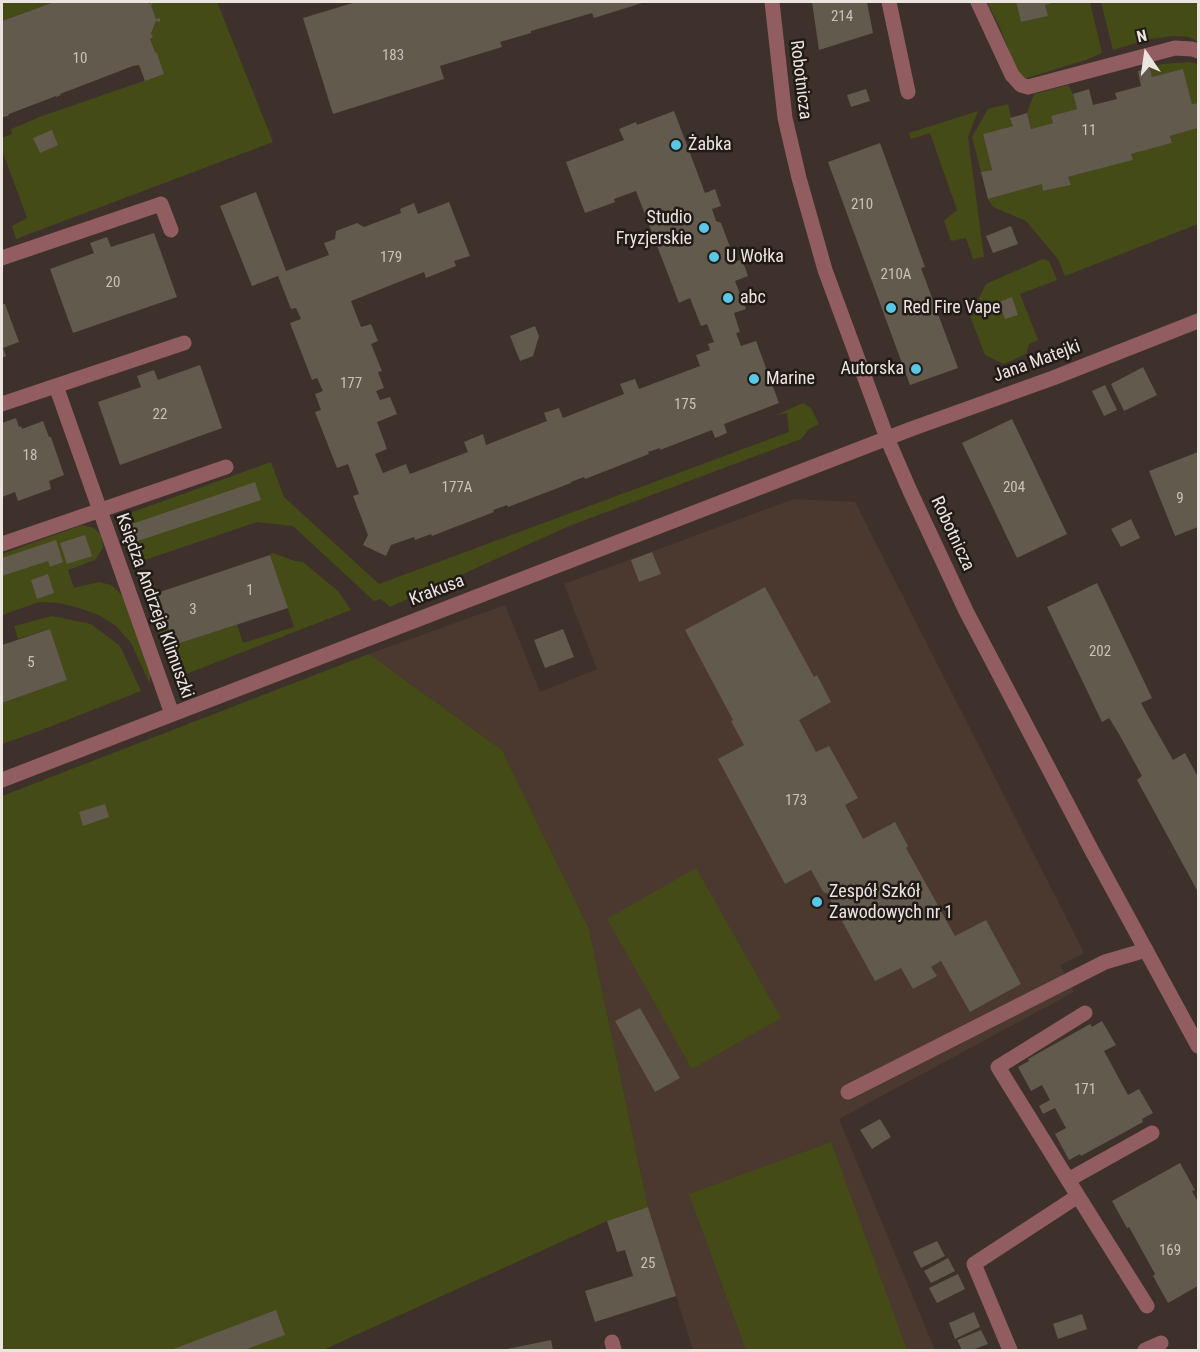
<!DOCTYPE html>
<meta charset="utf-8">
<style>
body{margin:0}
#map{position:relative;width:1200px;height:1352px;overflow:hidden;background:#3e312b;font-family:"Roboto Condensed",sans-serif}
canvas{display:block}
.frame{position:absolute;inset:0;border:3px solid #ece4df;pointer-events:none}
.north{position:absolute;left:1116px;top:24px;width:60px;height:60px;-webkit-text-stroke:4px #211b18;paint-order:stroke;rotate:347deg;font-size:16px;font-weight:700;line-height:24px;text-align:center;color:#ece4df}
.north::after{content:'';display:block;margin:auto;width:21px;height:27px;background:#ece4df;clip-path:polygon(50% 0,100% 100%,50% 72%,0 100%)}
</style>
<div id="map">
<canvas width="1200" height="1352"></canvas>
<div class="frame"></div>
<div class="north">N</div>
</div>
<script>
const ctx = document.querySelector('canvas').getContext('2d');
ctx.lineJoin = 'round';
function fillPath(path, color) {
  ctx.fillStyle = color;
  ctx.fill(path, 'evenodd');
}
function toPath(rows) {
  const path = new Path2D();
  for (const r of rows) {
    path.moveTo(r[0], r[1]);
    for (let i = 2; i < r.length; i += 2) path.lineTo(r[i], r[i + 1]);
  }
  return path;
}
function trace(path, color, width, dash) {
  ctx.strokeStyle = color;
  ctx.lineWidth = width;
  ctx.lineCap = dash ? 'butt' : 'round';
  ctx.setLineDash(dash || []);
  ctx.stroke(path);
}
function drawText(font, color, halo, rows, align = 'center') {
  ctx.font = font + ' "Roboto Condensed",sans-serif';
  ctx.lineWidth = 5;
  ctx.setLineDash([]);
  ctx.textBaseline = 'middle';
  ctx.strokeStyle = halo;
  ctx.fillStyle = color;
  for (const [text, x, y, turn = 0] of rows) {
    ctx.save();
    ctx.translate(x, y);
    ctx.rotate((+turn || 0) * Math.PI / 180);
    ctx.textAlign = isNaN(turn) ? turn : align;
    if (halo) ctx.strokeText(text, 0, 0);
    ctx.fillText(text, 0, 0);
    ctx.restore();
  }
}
const built = toPath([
 [794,499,855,502,1084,953,1060,965,1074,992,839,1119,935,1350,693,1350,648,1207,589,929,502,750,369,654,505,605,540,692,597,669,564,584]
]);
const green = toPath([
 [2,2,53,2,2,21],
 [153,2,217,2,273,142,16,239,12,226,27,218,2,150,2,138,12,134,11,129,42,116,164,74,157,53,155,52,150,39,151,34,156,21,159,21,159,19,156,19,151,5,154,3],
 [987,2,1016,2,1021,22,1047,16,1045,5,1061,2,1090,2,1102,53,1086,60,1020,80,1000,28],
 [1101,2,1198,2,1198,42,1189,37,1173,36,1150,39,1113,50],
 [1189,62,1198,64,1198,103,1192,104,1183,70,1152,77,1150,68,1162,64],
 [1068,85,1073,94,1077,109,1051,116,1053,123,1031,129,1027,113,1034,94],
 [1008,104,1013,126,983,134,992,170,981,172,972,137,988,109],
 [978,111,968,137,984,257,973,259,966,238,951,241,944,221,957,210,930,133,911,139,909,133],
 [1198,128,1198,224,1065,276,1058,259,1026,221,993,207,988,199,1042,184,1044,191,1070,185,1068,177,1133,160,1131,154,1172,143,1170,136],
 [1043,259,1049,261,1057,280,1020,294,1038,340,1029,344,1026,354,1004,364,985,355,970,316,986,284],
 [803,403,811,408,819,424,809,429,801,439,569,526,390,607,381,599,374,601,293,526,257,522,133,564,123,537,123,524,130,513,271,462,284,497,379,584,789,432,787,413,776,415],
 [82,525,94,528,102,536,103,548,95,560,68,570,74,588,99,582,111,585,124,597,150,672,150,684,131,643,116,626,99,615,79,608,59,603,39,602,2,615,2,554],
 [273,553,295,561,303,562,338,591,351,610,181,676,173,669,168,661,140,580,151,575,175,645,237,624,243,643,294,627,270,555],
 [52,616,91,624,120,646,141,691,39,731,2,744,2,703,67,680,50,629,18,639,14,626],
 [369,654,502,750,589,929,648,1207,607,1221,323,1350,2,1350,2,796],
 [696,868,781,1018,692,1069,607,919],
 [831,1142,907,1350,746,1350,689,1194]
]);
const building = toPath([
 [51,2,146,2,150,4,151,2,155,2,151,5,156,19,160,18,160,22,156,21,151,34,153,37,150,39,155,52,157,53,164,74,145,81,139,65,133,66,60,94,61,95,56,97,56,96,9,114,8,116,3,117,2,113,2,21,51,3],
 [356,2,645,2,594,18,592,13,531,31,531,33,500,42,502,47,440,66,444,79,333,114,303,18],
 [812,2,867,2,873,33,819,50],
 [1016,2,1057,2,1045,5,1048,16,1021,22],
 [1150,68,1152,77,1183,69,1192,104,1198,103,1198,128,1170,136,1172,143,1131,154,1133,160,1068,177,1071,185,1043,191,1042,184,988,199,981,172,992,170,983,134,1013,126,1010,118,1027,113,1031,129,1053,123,1051,116,1077,109,1073,94,1089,89,1093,105,1117,99,1115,93,1141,86,1138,71],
 [866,89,870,101,851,107,847,95],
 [674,111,705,193,715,189,721,206,712,209,716,221,721,223,730,247,728,252,732,263,742,259,748,276,735,281,746,309,734,313,740,332,736,333,741,346,756,341,779,403,724,424,727,433,715,438,712,430,660,450,660,448,648,452,649,454,585,479,584,477,571,482,571,483,508,507,507,505,493,510,494,512,432,536,431,534,415,540,414,537,391,545,386,556,363,545,368,535,353,496,359,494,348,464,337,468,315,412,321,410,315,394,323,391,317,378,312,380,290,323,301,319,296,308,291,309,278,276,252,286,220,206,256,192,286,271,329,255,324,243,335,239,336,231,357,223,364,227,401,213,400,209,414,203,418,214,449,202,470,256,454,261,456,266,426,278,424,272,351,301,361,327,371,324,378,341,371,344,382,371,378,372,384,388,376,391,380,400,390,397,397,414,377,422,387,449,375,454,383,473,406,464,410,474,468,452,464,442,483,434,486,445,547,421,544,413,559,408,563,418,624,394,620,384,635,379,639,389,700,366,696,355,710,350,708,344,714,342,707,324,701,326,690,298,679,303,636,191,614,199,615,202,585,213,566,162,624,140,619,129,636,122,637,125],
 [52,130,58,145,40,153,33,138],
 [880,143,925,267,921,268,958,368,910,385,828,162],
 [1011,226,1018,244,993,253,986,236],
 [154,233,177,297,73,333,50,269,94,253,90,243,107,237,111,247],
 [1012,297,1018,315,1005,319,999,302],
 [2,300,3,304,5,304,19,342,3,348,6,356,2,358],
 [535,326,539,336,533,356,520,361,510,336],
 [200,365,222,428,120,465,98,402,141,387,137,376,154,370,158,380],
 [1143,367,1157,395,1124,411,1111,384],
 [1105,385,1117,410,1104,416,1092,391],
 [16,418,19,427,21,426,22,429,43,421,49,437,51,437,64,475,49,481,51,489,18,501,15,492,2,497,2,433,3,433,2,423],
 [1012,419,1067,534,1017,558,962,443],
 [1198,452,1198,527,1175,536,1149,471],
 [255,482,261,500,135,542,129,525],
 [1131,519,1140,538,1121,547,1111,529],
 [85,535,92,556,67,564,60,543],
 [56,540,63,562,50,567,48,561,2,576,2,558],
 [652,552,661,574,639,582,631,560],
 [270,555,288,608,174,645,157,593],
 [48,574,54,593,37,599,31,580],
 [1097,583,1152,698,1141,703,1148,716,1173,760,1185,753,1198,777,1198,892,1137,780,1142,776,1119,734,1109,718,1102,722,1047,607],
 [765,587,814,677,817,675,831,702,799,720,816,752,829,746,858,798,845,805,863,839,895,822,908,846,906,848,955,936,986,920,1021,984,970,1012,941,961,931,967,937,976,913,989,901,968,875,981,826,892,824,893,811,870,785,884,718,759,744,745,731,721,733,720,685,630],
 [50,629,67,680,2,703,2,645],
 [563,629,574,657,545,668,534,640],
 [105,804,109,817,83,826,79,812],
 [640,1008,680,1078,655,1092,615,1021],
 [1102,1021,1116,1045,1104,1051,1128,1095,1139,1089,1153,1113,1142,1119,1143,1122,1081,1156,1080,1154,1069,1160,1055,1134,1066,1128,1055,1108,1043,1114,1039,1106,1050,1100,1042,1085,1031,1091,1018,1067,1029,1061,1028,1059,1090,1024,1092,1027],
 [880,1119,891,1137,872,1149,860,1130],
 [1180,1163,1195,1190,1192,1191,1198,1202,1198,1286,1168,1303,1153,1276,1155,1274,1129,1227,1127,1228,1112,1201],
 [648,1207,676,1296,595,1322,585,1291,633,1276,625,1250,617,1252,607,1221],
 [937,1241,945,1256,921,1268,913,1252],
 [948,1258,955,1271,931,1283,924,1271],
 [958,1274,965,1289,937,1303,929,1288],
 [276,1310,285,1335,244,1350,171,1350],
 [974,1312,980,1327,955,1339,949,1323],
 [1082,1314,1087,1329,1058,1339,1053,1324],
 [981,1330,988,1344,972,1350,962,1350,957,1340],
 [551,1340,553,1350,507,1350,507,1349]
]);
const service = toPath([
 [889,2,908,92],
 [978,2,1012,75,1021,85,1028,87,1175,48,1192,49,1198,51],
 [2,258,161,204,171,230],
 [56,386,172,714],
 [2,404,184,343],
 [2,544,226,467],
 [848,1092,1105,962,1146,950],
 [1068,1180,1152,1133],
 [1078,1196,998,1067,1085,1013],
 [612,1342,614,1350],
 [1010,1350,974,1264,1078,1196,1147,1306],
 [1145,1350,1161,1343]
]);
const minor = toPath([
 [772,2,785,118,799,178,825,270,887,438,910,491,966,611,1092,851,1198,1046],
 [2,780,911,429,1053,378,1198,321]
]);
const markers = [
 [676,145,6,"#59c8e4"],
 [704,228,6,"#59c8e4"],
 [714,257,6,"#59c8e4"],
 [728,298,6,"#59c8e4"],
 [891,308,6,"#59c8e4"],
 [916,369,6,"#59c8e4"],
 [754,379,6,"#59c8e4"],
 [817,902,6,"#59c8e4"]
];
const numberNames = [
 ["214",842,17],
 ["183",393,56],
 ["10",80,59],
 ["11",1089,131],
 ["210",862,205],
 ["179",391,258],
 ["210A",896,275],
 ["20",113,283],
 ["177",351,384],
 ["175",685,405],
 ["22",160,415],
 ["18",30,456],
 ["177A",457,488],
 ["204",1014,488],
 ["9",1180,499],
 ["1",250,591],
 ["3",193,610],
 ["202",1100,652],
 ["5",31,663],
 ["173",796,801],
 ["171",1085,1090],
 ["169",1170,1251],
 ["25",648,1264]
];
const streetNames = [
 ["Robotnicza",800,80,83],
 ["Jana Matejki",1037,362,-20],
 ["Robotnicza",952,534,65],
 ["Krakusa",437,591,-21],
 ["Księdza Andrzeja Klimuszki",154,606,70]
];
const poiNames = [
 ["Żabka",688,145],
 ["Studio",692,218,"right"],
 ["Fryzjerskie",692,239,"right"],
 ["U Wołka",726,257],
 ["abc",740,298],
 ["Red Fire Vape",903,308],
 ["Autorska",904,369,"right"],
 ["Marine",766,379],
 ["Zespół Szkół",829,892],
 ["Zawodowych nr 1",829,913]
];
fillPath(built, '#4b382e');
fillPath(green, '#444b16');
fillPath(building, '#615a4d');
trace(service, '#915d60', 15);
trace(minor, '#915d60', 15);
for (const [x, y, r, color] of markers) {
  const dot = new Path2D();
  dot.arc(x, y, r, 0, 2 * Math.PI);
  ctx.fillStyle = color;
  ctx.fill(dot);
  trace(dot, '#211b18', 2);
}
drawText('15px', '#c9c2ba', null, numberNames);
drawText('18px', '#ece4df', '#211b18', streetNames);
drawText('18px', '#ece4df', '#211b18', poiNames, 'left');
</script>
